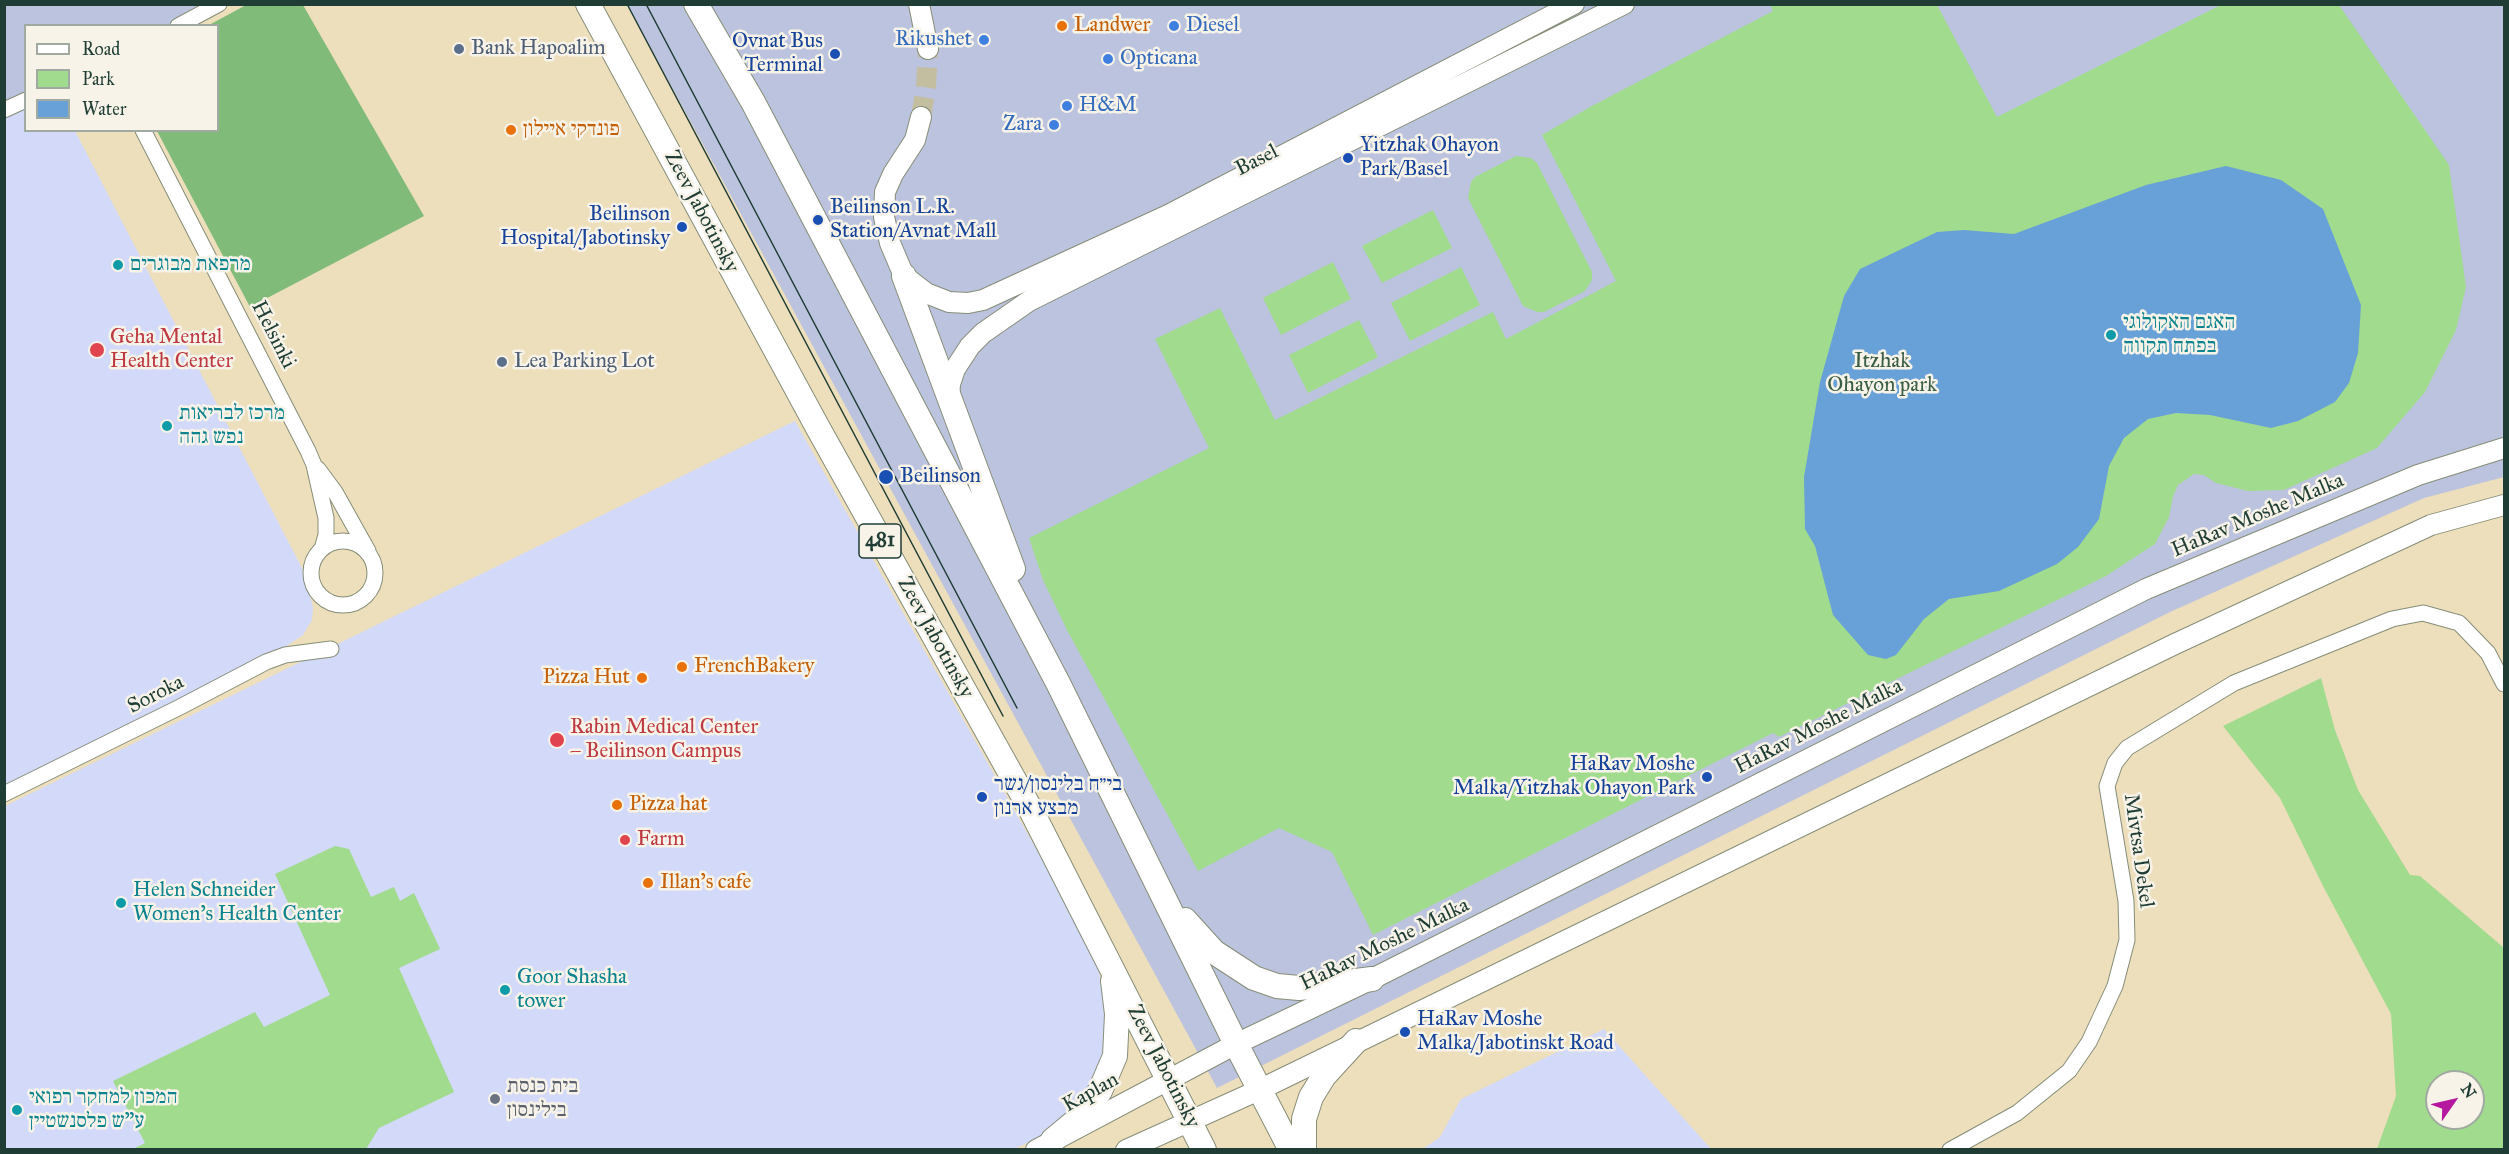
<!DOCTYPE html>
<meta charset="utf-8">
<style>
body{margin:0}
#map{position:relative;width:2509px;height:1154px;overflow:hidden;background:#eddebc;font-family:"IM FELL Great Primer",serif}
canvas{display:block}
.frame{position:absolute;inset:0;border:6px solid #1f3d34;pointer-events:none}
.legend{position:absolute;left:24px;top:24px;width:195px;height:108px;box-sizing:border-box;background:#f7f3e8;border:2px solid #a1aaa0;margin:0;padding:8px 10px;list-style:none;font-size:18px;color:#1f3d34}
.legend li{display:flex;align-items:center;gap:12px;height:30px}
.legend b{width:30px;border:2px solid #a1aaa0}
.north{position:absolute;left:2425px;top:1070px;width:60px;height:60px;box-sizing:border-box;background:#f7f3e8;border:2px solid #a1aaa0;border-radius:50%;rotate:56deg;font-size:16px;font-weight:700;line-height:24px;text-align:center;color:#1f3d34}
.north::after{content:'';display:block;margin:auto;width:21px;height:27px;background:#b5179e;clip-path:polygon(50% 0,100% 100%,50% 72%,0 100%)}
</style>
<div id="map">
<canvas width="2509" height="1154"></canvas>
<div class="frame"></div>
<ul class="legend">
<li><b style="height:8px;background:#fff"></b>Road</li>
<li><b style="height:16px;background:#a1db8e"></b>Park</li>
<li><b style="height:16px;background:#67a1d7"></b>Water</li>
</ul>
<div class="north">N</div>
</div>
<script>
const ctx = document.querySelector('canvas').getContext('2d');
ctx.lineJoin = 'round';
function fillPath(path, color) {
  ctx.fillStyle = color;
  ctx.fill(path, 'evenodd');
}
function toPath(rows) {
  const path = new Path2D();
  for (const r of rows) {
    if (r.length === 3) {
      path.moveTo(r[0] + r[2], r[1]);
      path.arc(r[0], r[1], r[2], 0, 2 * Math.PI);
      continue;
    }
    path.moveTo(r[0], r[1]);
    for (let i = 2; i < r.length; i += 2) path.lineTo(r[i], r[i + 1]);
  }
  return path;
}
function trace(path, color, width, dash) {
  ctx.strokeStyle = color;
  ctx.lineWidth = width;
  ctx.lineCap = dash ? 'butt' : 'round';
  ctx.setLineDash(dash || []);
  ctx.stroke(path);
}
function drawText(font, color, halo, rows, align = 'center') {
  ctx.font = font + ' "IM FELL Great Primer","Frank Ruhl Libre",serif';
  ctx.lineWidth = 5;
  ctx.setLineDash([]);
  ctx.textBaseline = 'middle';
  ctx.strokeStyle = halo;
  ctx.fillStyle = color;
  for (const [text, x, y, turn = 0] of rows) {
    ctx.save();
    ctx.translate(x, y);
    ctx.rotate((+turn || 0) * Math.PI / 180);
    ctx.textAlign = isNaN(turn) ? turn : align;
    if (halo) ctx.strokeText(text, 0, 0);
    ctx.fillText(text, 0, 0);
    ctx.restore();
  }
}
const built = toPath([
 [25,108,26,130,75,131,303,570,313,607,312,620,303,635,285,647,5,786,4,126,6,118],
 [795,421,1092,948,1108,1005,1102,1071,1051,1132,1014,1149,5,1150,5,806],
 [1604,1029,1711,1149,1423,1149,1440,1137,1461,1099]
]);
const industrial = toPath([
 [5,5,219,5,177,25,26,26,25,100,5,110],
 [627,5,2504,5,2504,477,2424,498,2170,612,1217,1088]
]);
const green = toPath([
 [1770,5,1937,5,1997,117,2221,5,2339,5,2449,165,2466,287,2456,330,2425,392,2377,448,2284,490,2248,491,2216,483,2204,475,2194,474,2178,485,2173,497,2169,517,2155,544,2106,576,1779,737,1773,733,1373,935,1332,852,1279,828,1198,871,1067,630,1043,580,1029,538,1209,448,1155,339,1220,308,1275,420,1493,312,1506,339,1616,281,1542,135,1590,107,1773,11],
 [1516,156,1531,158,1537,163,1592,272,1592,280,1585,291,1544,312,1537,312,1523,306,1468,198,1471,182,1475,177],
 [1433,210,1452,248,1382,283,1362,246],
 [1333,262,1351,299,1281,335,1263,298],
 [1461,267,1480,305,1410,341,1391,303],
 [1359,320,1378,357,1308,393,1289,355],
 [2321,678,2335,730,2358,790,2410,875,2420,876,2504,948,2504,1149,2377,1149,2396,1096,2391,1014,2323,886,2280,798,2223,726],
 [2437,1082,2473,1082,2473,1118,2437,1118],
 [335,846,349,849,371,897,394,887,400,901,414,893,440,949,399,968,454,1092,379,1128,366,1149,133,1149,145,1143,113,1081,255,1012,264,1027,330,995,275,874]
]);
const forest = toPath([
 [248,4,303,5,424,216,250,307,157,131,218,130,218,26,209,25]
]);
const water = toPath([
 [2226,166,2281,180,2323,209,2361,305,2358,353,2349,383,2335,402,2298,421,2271,428,2210,415,2176,413,2148,419,2124,438,2109,466,2099,519,2078,547,2057,564,1999,591,1949,599,1924,619,1896,655,1886,659,1868,655,1833,615,1815,546,1805,529,1804,477,1820,382,1844,296,1860,269,1937,232,1964,230,2014,234,2146,185]
]);
const tertiaryTunnel = toPath([
 [921,117,926,87,928,49]
]);
const minor = toPath([
 [178,26,219,4],
 [4,110,26,100],
 [143,130,308,451,314,465,326,518,326,535,322,549],
 [318,469,335,492,368,551],
 [343,573,32],
 [4,794,180,707,266,662,285,655,331,649],
 [1950,1150,2017,1113,2069,1071,2089,1042,2115,986,2127,940,2126,901,2107,786,2115,763,2127,748,2234,683,2392,619,2423,613,2459,623,2488,653,2504,684]
]);
const tertiary = toPath([
 [919,4,928,49],
 [921,117,915,140,893,174,885,192,884,217,890,243,904,276,926,293,949,302,968,303,983,300,1168,215,1574,4],
 [949,399,950,384,955,369,970,346,983,333,1029,301,1624,4],
 [1036,1150,1236,1044,1372,979,2146,589,2418,475,2504,448],
 [1126,1150,1259,1090,2175,644,2431,525,2504,505]
]);
const primary = toPath([
 [588,4,818,428,1031,810,1204,1150],
 [696,4,753,102,1058,683,1236,1044,1291,1150],
 [904,276,1013,569],
 [1185,920,1214,952,1254,978,1277,986,1299,988,1372,979],
 [1053,1140,1082,1116,1100,1091,1115,1056,1117,1014,1113,981],
 [1304,1150,1304,1119,1311,1097,1324,1076,1356,1041]
]);
const tram = toPath([
 [627,4,1003,716],
 [646,4,1017,708]
]);
const markers = [
 [1062,26,6,"#e8710a"],
 [1174,26,6,"#3f7fe0"],
 [984,40,6,"#3f7fe0"],
 [459,49,6,"#5c6f8a"],
 [835,54,6,"#1a4fb4"],
 [1108,59,6,"#3f7fe0"],
 [1067,106,6,"#3f7fe0"],
 [1054,125,6,"#3f7fe0"],
 [511,130,6,"#e8710a"],
 [1348,158,6,"#1a4fb4"],
 [818,220,6,"#1a4fb4"],
 [682,227,6,"#1a4fb4"],
 [118,265,6,"#0f9aa8"],
 [2111,335,6,"#0f9aa8"],
 [97,350,8,"#e0444e"],
 [502,362,6,"#5c6f8a"],
 [167,426,6,"#0f9aa8"],
 [886,477,8,"#1a4fb4"],
 [682,667,6,"#e8710a"],
 [642,678,6,"#e8710a"],
 [557,740,8,"#e0444e"],
 [1707,777,6,"#1a4fb4"],
 [982,797,6,"#1a4fb4"],
 [617,805,6,"#e8710a"],
 [625,840,6,"#e0444e"],
 [648,883,6,"#e8710a"],
 [121,903,6,"#0f9aa8"],
 [505,990,6,"#0f9aa8"],
 [1405,1032,6,"#1a4fb4"],
 [495,1099,6,"#6b7280"],
 [17,1110,6,"#0f9aa8"]
];
const shields = [
 [880,541,42]
];
const shieldNames = [
 ["481",880,541]
];
const foodNames = [
 ["Landwer",1074,26],
 ["פונדקי איילון",523,130],
 ["FrenchBakery",694,667],
 ["Pizza Hut",630,678,"right"],
 ["Pizza hat",629,805],
 ["Illan's cafe",660,883]
];
const shopNames = [
 ["Diesel",1186,26],
 ["Rikushet",972,40,"right"],
 ["Opticana",1120,59],
 ["H&M",1079,106],
 ["Zara",1042,125,"right"]
];
const transitNames = [
 ["Ovnat Bus",823,42,"right"],
 ["Terminal",823,66,"right"],
 ["Yitzhak Ohayon",1360,146],
 ["Park/Basel",1360,170],
 ["Beilinson L.R.",830,208],
 ["Station/Avnat Mall",830,232],
 ["Beilinson",670,215,"right"],
 ["Hospital/Jabotinsky",670,239,"right"],
 ["Beilinson",900,477],
 ["HaRav Moshe",1695,765,"right"],
 ["Malka/Yitzhak Ohayon Park",1695,789,"right"],
 ["בי״ח בלינסון/גשר",994,785],
 ["מבצע ארנון",994,809],
 ["HaRav Moshe",1417,1020],
 ["Malka/Jabotinskt Road",1417,1044]
];
const serviceNames = [
 ["Bank Hapoalim",471,49],
 ["Lea Parking Lot",514,362]
];
const streetNames = [
 ["Basel",1257,161,-27],
 ["Zeev Jabotinsky",701,212,62],
 ["Helsinki",273,335,63],
 ["HaRav Moshe Malka",2258,516,-23],
 ["Zeev Jabotinsky",935,638,61],
 ["Soroka",156,695,-27],
 ["HaRav Moshe Malka",1819,727,-27],
 ["Mivtsa Dekel",2138,851,82],
 ["HaRav Moshe Malka",1385,945,-26],
 ["Zeev Jabotinsky",1163,1067,63],
 ["Kaplan",1091,1093,-29]
];
const cultureNames = [
 ["מרפאת מבוגרים",130,265],
 ["האגם האקולוגי",2123,323],
 ["בפתח תקווה",2123,347],
 ["מרכז לבריאות",179,414],
 ["נפש גהה",179,438],
 ["Helen Schneider",133,891],
 ["Women's Health Center",133,915],
 ["Goor Shasha",517,978],
 ["tower",517,1002],
 ["המכון למחקר רפואי",29,1098],
 ["ע\"ש פלסנשטיין",29,1122]
];
const healthNames = [
 ["Geha Mental",110,338],
 ["Health Center",110,362],
 ["Rabin Medical Center",570,728],
 ["– Beilinson Campus",570,752],
 ["Farm",637,840]
];
const parkNames = [
 ["Itzhak",1882,362],
 ["Ohayon park",1882,386]
];
const worshipNames = [
 ["בית כנסת",507,1087],
 ["בילינסון",507,1111]
];
fillPath(built, '#d3d9f9');
fillPath(industrial, '#bcc3de');
fillPath(green, '#a1db8e');
fillPath(forest, '#80bb79');
fillPath(water, '#67a1d7');
trace(tertiaryTunnel, '#c4bea1', 20, [20, 10]);
trace(minor, '#868e78', 17);
trace(tertiary, '#868e78', 22);
trace(primary, '#868e78', 26);
trace(minor, '#fff', 15);
trace(tertiary, '#fff', 20);
trace(primary, '#fff', 24);
trace(tram, '#1f3d34', 1.5);
for (const [x, y, r, color] of markers) {
  const dot = new Path2D();
  dot.arc(x, y, r, 0, 2 * Math.PI);
  ctx.fillStyle = color;
  ctx.fill(dot);
  trace(dot, '#f7f3e8', 2);
}
for (const [x, y, w] of shields) {
  const box = new Path2D();
  box.roundRect(x - w / 2, y - 17, w, 34, 4.5);
  ctx.fillStyle = '#f7f3e8';
  ctx.fill(box);
  trace(box, '#1f3d34', 1.5);
}
drawText('bold 20px', '#1f3d34', null, shieldNames);
drawText('21px', '#c56008', '#f7f3e8', foodNames, 'left');
drawText('21px', '#366cbe', '#f7f3e8', shopNames, 'left');
drawText('21px', '#164399', '#f7f3e8', transitNames, 'left');
drawText('21px', '#4e5e75', '#f7f3e8', serviceNames, 'left');
drawText('21px', '#1f3d34', '#f7f3e8', streetNames);
drawText('21px', '#0d838f', '#f7f3e8', cultureNames, 'left');
drawText('21px', '#be3a42', '#f7f3e8', healthNames, 'left');
drawText('21px', '#395d46', '#f7f3e8', parkNames);
drawText('21px', '#5b616d', '#f7f3e8', worshipNames, 'left');
</script>
